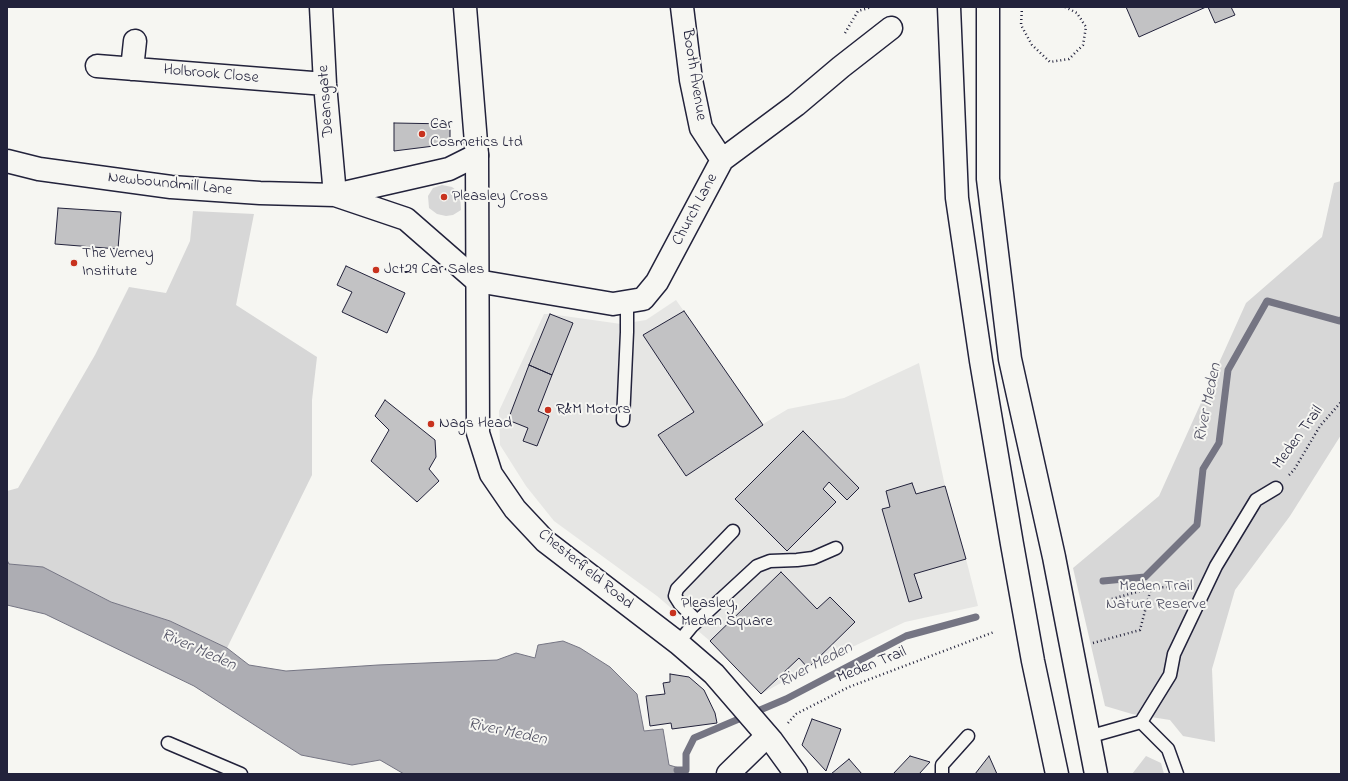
<!DOCTYPE html>
<style>
body{margin:0}
#map{position:relative;width:1348px;height:781px;overflow:hidden;background:#f6f6f2;font-family:"Indie Flower",sans-serif}
canvas{display:block}
.frame{position:absolute;inset:0;border:8px solid #22223b;pointer-events:none}
</style>
<div id="map">
<canvas width="1348" height="781"></canvas>
<div class="frame"></div>
</div>
<script>
const ctx = document.querySelector('canvas').getContext('2d');
ctx.lineJoin = 'round';
function fillPath(path, color) {
  ctx.fillStyle = color;
  ctx.fill(path, 'evenodd');
}
function toPath(rows) {
  const path = new Path2D();
  for (const r of rows) {
    path.moveTo(r[0], r[1]);
    for (let i = 2; i < r.length; i += 2) path.lineTo(r[i], r[i + 1]);
  }
  return path;
}
function trace(path, color, width, dash) {
  ctx.strokeStyle = color;
  ctx.lineWidth = width;
  ctx.lineCap = dash ? 'butt' : 'round';
  ctx.setLineDash(dash || []);
  ctx.stroke(path);
}
function drawText(font, color, halo, rows, align = 'center') {
  ctx.font = font + ' "Indie Flower",sans-serif';
  ctx.lineWidth = 4;
  ctx.setLineDash([]);
  ctx.textBaseline = 'middle';
  ctx.strokeStyle = halo;
  ctx.fillStyle = color;
  for (const [text, x, y, turn = 0] of rows) {
    ctx.save();
    ctx.translate(x, y);
    ctx.rotate((+turn || 0) * Math.PI / 180);
    ctx.textAlign = isNaN(turn) ? turn : align;
    if (halo) ctx.strokeText(text, 0, 0);
    ctx.fillText(text, 0, 0);
    ctx.restore();
  }
}
const built = toPath([
 [676,300,763,424,788,409,844,398,919,363,945,486,966,559,978,606,905,622,808,668,761,694,710,641,657,596,554,521,526,486,500,445,499,411,544,314,550,314,621,324,646,320]
]);
const green = toPath([
 [1341,181,1341,435,1290,516,1235,590,1212,669,1215,742,1183,736,1170,720,1132,714,1105,706,1073,568,1159,496,1246,303,1322,237,1334,183],
 [442,185,452,187,460,193,461,210,453,215,446,216,437,214,429,208,428,196,433,188],
 [193,211,254,214,236,305,317,357,312,400,312,475,227,648,170,621,111,602,43,567,9,564,7,560,7,491,18,488,95,355,129,287,166,293,190,241],
 [1146,756,1161,763,1164,774,1132,774]
]);
const water = toPath([
 [7,560,9,564,43,567,111,602,170,621,227,648,249,665,286,671,378,665,497,660,516,653,535,658,538,645,563,641,580,648,610,667,637,694,644,731,663,729,669,765,686,770,685,774,404,774,380,760,352,765,301,755,194,686,45,614,7,605,7,560]
]);
const stream = toPath([
 [1103,581,1145,577,1197,525,1203,469,1219,443,1228,370,1267,301,1340,321,1341,320],
 [677,770,686,770,686,754,694,738,786,699,906,636,976,617]
]);
const building = toPath([
 [1126,7,1206,7,1139,37,1126,7],
 [1208,7,1231,7,1235,15,1215,23,1208,7],
 [394,123,450,124,450,144,394,151,394,123],
 [58,208,121,212,118,249,55,244,58,208],
 [346,266,405,293,387,333,342,312,352,292,337,285,346,266],
 [684,311,763,425,686,476,658,435,694,412,643,335,684,311],
 [550,314,573,323,552,375,529,365,550,314],
 [529,365,552,375,538,411,549,416,537,446,523,441,528,428,508,420,529,365],
 [385,400,435,440,436,457,429,469,439,481,417,502,371,461,389,430,375,416,385,400],
 [803,431,859,488,847,500,829,482,823,489,836,502,787,551,735,499,803,431],
 [912,483,916,494,945,486,966,559,914,574,922,598,909,602,882,509,890,507,886,491,912,483],
 [781,572,817,609,830,597,855,622,808,668,799,658,761,694,710,641,781,572],
 [670,674,689,677,704,690,715,713,717,723,672,729,671,723,650,726,646,696,665,694,663,683,670,682,670,674],
 [812,719,841,729,826,771,802,745,812,719],
 [910,756,930,762,919,774,893,774,910,756],
 [989,756,997,774,975,774,989,756],
 [849,759,862,774,831,774,849,759]
]);
const path = toPath([
 [1022,7,1021,25,1032,45,1050,62,1069,59,1083,45,1086,27,1077,13,1065,7],
 [845,33,858,11,872,7],
 [1289,475,1294,470,1320,426,1341,402],
 [1108,600,1151,588,1186,586],
 [1093,643,1140,630,1151,588],
 [788,723,796,714,849,687,994,632]
]);
const service = toPath([
 [623,420,627,332,627,302],
 [697,621,680,604,675,596,677,589,733,531],
 [678,643,692,626,757,566,770,561,797,560,813,558,836,548],
 [1141,722,1168,749,1177,774],
 [1088,737,1141,722,1170,675,1174,654,1216,566,1256,500,1276,488],
 [168,743,241,774],
 [942,774,942,765,968,736]
]);
const minor = toPath([
 [321,7,325,84,335,195,406,219,477,281,613,304,643,299,657,282,722,160,796,105,841,67,891,28],
 [682,7,691,80,701,128,722,160],
 [97,66,325,84],
 [132,69,135,41],
 [7,161,39,169,171,187,260,193,335,195,449,169,477,155],
 [728,774,767,736]
]);
const tertiary = toPath([
 [465,7,477,155,478,433,491,474,515,509,545,541,678,643,714,674,772,741,796,774]
]);
const trunk = toPath([
 [949,7,957,198,981,361,1012,544,1033,661,1057,774],
 [988,7,988,179,1010,359,1054,557,1096,774]
]);
const markers = [
 [422,134,4,"#c8321e"],
 [444,197,4,"#c8321e"],
 [74,263,4,"#c8321e"],
 [376,270,4,"#c8321e"],
 [548,410,4,"#c8321e"],
 [431,424,4,"#c8321e"],
 [673,613,4,"#c8321e"]
];
const streetNames = [
 ["Holbrook Close",211,75,5],
 ["Booth Avenue",693,75,81],
 ["Deansgate",327,101,-94],
 ["Newboundmill Lane",170,185,6],
 ["Church Lane",696,210,-62],
 ["Meden Trail",1299,438,-54],
 ["Chesterfield Road",585,570,39],
 ["Meden Trail",872,666,-22]
];
const poiNames = [
 ["Car",430,125],
 ["Cosmetics Ltd",430,143],
 ["Pleasley Cross",452,197],
 ["The Verney",82,254],
 ["Institute",82,272],
 ["Jct29 Car Sales",384,270],
 ["R&M Motors",556,410],
 ["Nags Head",439,424],
 ["Pleasley,",681,604],
 ["Meden Square",681,622]
];
const parkNames = [
 ["Meden Trail",1156,587],
 ["Nature Reserve",1156,605]
];
const waterNames = [
 ["River Meden",1209,403,-78],
 ["River Meden",198,651,24],
 ["River Meden",816,666,-27],
 ["River Meden",507,733,12]
];
fillPath(built, '#e6e6e4');
fillPath(green, '#d7d7d7');
fillPath(water, '#adadb3');
trace(water, '#757583', 1);
trace(stream, '#757583', 7);
fillPath(building, '#c2c2c4');
trace(building, '#22223b', 1);
trace(service, '#22223b', 15);
trace(minor, '#22223b', 25);
trace(tertiary, '#22223b', 25);
trace(trunk, '#22223b', 25);
trace(path, '#22223b', 2.5, [1, 3]);
trace(service, '#f6f6f2', 12);
trace(minor, '#f6f6f2', 22);
trace(tertiary, '#f6f6f2', 22);
trace(trunk, '#f6f6f2', 22);
for (const [x, y, r, color] of markers) {
  const dot = new Path2D();
  dot.arc(x, y, r, 0, 2 * Math.PI);
  ctx.fillStyle = color;
  ctx.fill(dot);
  trace(dot, '#f6f6f2', 1.5);
}
drawText('16px', '#22223b', '#f6f6f2', streetNames);
drawText('16px', '#22223b', '#f6f6f2', poiNames, 'left');
drawText('16px', '#4f4f62', '#f6f6f2', parkNames);
drawText('italic 17px', '#535365', '#f6f6f2', waterNames);
</script>
